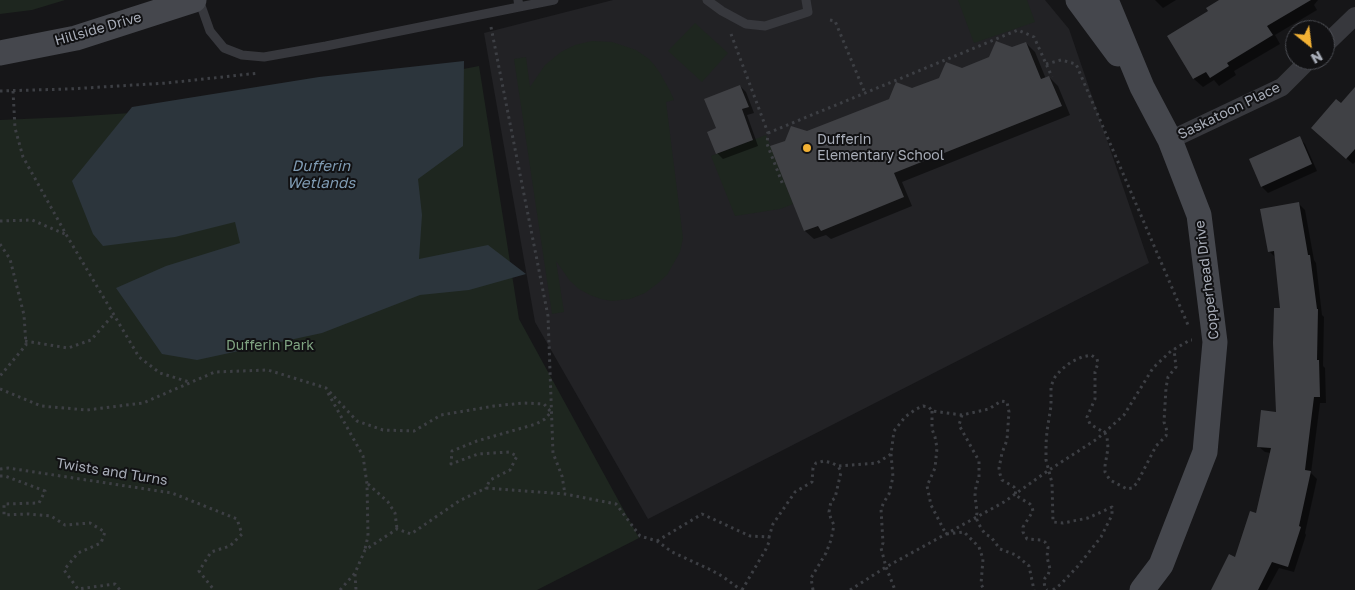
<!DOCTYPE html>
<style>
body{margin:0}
#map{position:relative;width:1355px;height:590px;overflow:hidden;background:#161618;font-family:"Golos Text",sans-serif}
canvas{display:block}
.north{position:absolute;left:1285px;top:20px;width:50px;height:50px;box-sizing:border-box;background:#111113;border:1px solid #4d4f55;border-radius:50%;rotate:151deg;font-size:14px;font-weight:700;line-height:20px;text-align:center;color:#a8adb8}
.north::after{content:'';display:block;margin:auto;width:18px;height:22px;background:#f2b134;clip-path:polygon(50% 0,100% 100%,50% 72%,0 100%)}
</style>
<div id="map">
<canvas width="1355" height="590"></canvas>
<div class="north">N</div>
</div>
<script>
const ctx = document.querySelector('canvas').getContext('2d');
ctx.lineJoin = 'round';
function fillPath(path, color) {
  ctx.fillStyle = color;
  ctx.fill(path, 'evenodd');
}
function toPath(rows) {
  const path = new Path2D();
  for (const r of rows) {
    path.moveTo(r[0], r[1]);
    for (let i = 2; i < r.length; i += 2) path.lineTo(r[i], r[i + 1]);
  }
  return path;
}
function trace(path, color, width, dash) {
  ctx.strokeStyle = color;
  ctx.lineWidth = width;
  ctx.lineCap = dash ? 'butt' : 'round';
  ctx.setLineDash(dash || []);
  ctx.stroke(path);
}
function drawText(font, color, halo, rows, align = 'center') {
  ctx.font = font + ' "Golos Text",sans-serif';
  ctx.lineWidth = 4;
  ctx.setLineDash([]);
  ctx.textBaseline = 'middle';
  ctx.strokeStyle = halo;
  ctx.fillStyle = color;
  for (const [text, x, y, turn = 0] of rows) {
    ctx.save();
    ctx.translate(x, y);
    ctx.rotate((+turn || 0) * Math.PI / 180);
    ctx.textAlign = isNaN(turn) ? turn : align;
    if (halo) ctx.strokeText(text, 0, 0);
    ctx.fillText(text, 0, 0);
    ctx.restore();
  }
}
const built = toPath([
 [613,0,1045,0,1069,29,1149,263,648,519,535,322,484,33]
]);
const green = toPath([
 [0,0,65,0,32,10,0,14],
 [958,0,1027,0,1035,22,974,43],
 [695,23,728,53,702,82,668,51],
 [592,41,612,42,636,50,649,59,655,66,660,73,670,91,674,100,666,102,683,238,680,252,667,275,657,284,645,293,630,299,612,301,601,299,590,295,579,289,570,281,556,261,564,312,552,314,514,59,526,57,530,87,545,65,561,52,575,45],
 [479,66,519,319,639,538,537,590,0,590,0,120,70,117,161,111,432,75],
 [766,135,793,204,780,209,735,216,711,156]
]);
const water = toPath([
 [464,61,463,146,418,179,422,215,419,259,488,245,526,274,469,290,420,295,322,333,197,360,162,354,116,288,166,266,240,243,235,222,175,237,103,246,93,234,72,181,132,107,319,77]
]);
const shadow = toPath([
 [1155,0,1176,0,1163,8],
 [1234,0,1318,0,1314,5,1317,10,1275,35,1280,44,1234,71,1236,75,1219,86,1214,80,1203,87,1194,79,1169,36],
 [1026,43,1035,52,1046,79,1049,77,1058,86,1070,115,902,182,912,206,831,239,826,235,814,239,805,231,772,147],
 [740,86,746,92,754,113,747,115,758,146,723,159,717,153,717,129],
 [1355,89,1355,162,1353,164,1318,134],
 [1299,138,1305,144,1317,171,1268,193,1262,187,1250,160],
 [1299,204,1305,210,1314,260,1316,263,1322,315,1324,317,1323,366,1325,368,1326,403,1320,403,1311,473,1317,479,1305,533,1306,535,1294,572,1279,568,1267,590,1212,590,1236,559,1257,514,1271,453,1265,452,1258,446,1278,413,1282,309,1276,258,1269,251]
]);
const building = toPath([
 [1219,0,1311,0,1267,26,1273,35,1227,63,1229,66,1210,78,1206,72,1193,79,1167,36,1208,11,1206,8],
 [996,41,1012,47,1026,42,1041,79,1049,76,1062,106,894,173,904,197,821,231,818,226,804,231,770,146,785,141,791,126,807,131,889,99,896,82,912,88,939,78,946,62,962,68,989,57],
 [740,85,749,107,742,109,753,140,716,154,707,132,716,128,704,99],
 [1355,87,1355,149,1346,159,1311,128,1336,99,1341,103],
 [1300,136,1312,164,1261,187,1249,159],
 [1299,202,1308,255,1310,255,1317,309,1318,309,1317,360,1319,360,1320,397,1314,397,1305,470,1311,471,1299,526,1301,527,1288,567,1272,562,1258,590,1211,590,1229,554,1235,557,1250,511,1256,513,1271,448,1257,447,1261,410,1276,412,1273,343,1274,308,1280,308,1274,251,1268,252,1260,209]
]);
const path = toPath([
 [830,20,835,21,865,93],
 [491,27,548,316,553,453,562,476,565,494],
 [731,34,768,133,767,144,783,185],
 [1046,64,1061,60,1076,64,1188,325],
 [0,91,69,89,167,83,259,73],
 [13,91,15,128,23,157,67,236,139,357,160,373,189,382],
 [768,133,1018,30,1034,37,1052,77],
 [0,221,32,220,67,235],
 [0,244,10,259,24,315,26,345,0,376],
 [25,341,68,348,91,340,114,314],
 [0,389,41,406,87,410,143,403,215,372,268,370,326,388,357,421,383,430,414,431,441,415,494,406,524,403,544,404,551,412,545,419,536,424,477,441,452,451,451,464,478,454,509,452,517,456,510,470,490,480,486,488,565,494,616,504,640,536,657,541,672,552,709,569,722,576,741,590],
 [328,393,363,456,367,484,368,536,365,549],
 [932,411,932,429,935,437,937,448,935,468,927,486,931,505,946,534,964,532,979,547,983,559,981,584,984,590],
 [962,415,959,425,979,461,979,477,976,486,975,495,977,513,976,517,978,523,985,534,991,537,1000,549,1016,555,1029,566,1034,590],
 [891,454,893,477,889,494,884,502,881,509,883,543,881,548,886,567,895,590],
 [0,469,8,468,172,493,237,519,242,534,230,546,211,552,199,571,214,590],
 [0,476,5,476,45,491,39,503,4,504,4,515,28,514,51,516,65,525,90,523,105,532,101,543,78,553,64,570,78,589,115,584,120,590],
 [368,484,388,502,395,513,397,529],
 [657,541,702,514,750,536,769,537,773,524,795,492,812,482,813,468,816,463,824,461,832,463,838,466,877,463,891,454,894,431,905,417,916,409,923,406,929,407,932,411,962,415,989,409,1001,401,1007,402,1009,412,1007,440,1002,453,999,468,1000,474,1002,480,1014,487,1016,490,1015,495,1030,504,1032,507,1033,511,1023,527,1023,532,1027,539,1041,540,1045,542,1048,547,1047,557,1050,569,1048,575,1045,578,1044,582,1045,588,1047,590],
 [355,574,356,590],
 [340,590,355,573,365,550,397,529,411,534,459,501,486,488],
 [742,590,766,549,769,542,769,537],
 [813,590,811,578,826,553,831,540,834,525,831,519,829,512,831,501,835,498,841,472,838,466],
 [850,590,886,567,1004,502,1049,470,1097,439,1124,415,1153,368,1171,351,1190,340,1192,340],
 [1053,590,1061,584,1078,566,1101,537,1112,515,1112,507,1088,518,1063,523,1053,522,1052,483,1046,460,1046,444,1047,431,1051,406,1051,386,1055,377,1061,370,1071,362,1082,357,1091,355,1097,359,1098,363,1095,372,1095,399,1087,417,1090,424,1105,433,1107,437,1108,448,1105,466,1105,472,1110,480,1127,489,1132,488,1137,483,1156,446,1166,436,1167,431,1164,422,1166,388,1168,377,1176,367,1174,349]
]);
const lane = toPath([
 [199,0,210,31,224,48,242,55,264,57,326,46,519,7],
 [518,0,519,7,554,0],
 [707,0,722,11,746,24,765,26,808,12,806,0]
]);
const street = toPath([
 [1325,45,1355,16],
 [1170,140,1282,87,1309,60]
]);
const secondary = toPath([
 [1078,0,1118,54],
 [1106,0,1142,87,1170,140,1199,215,1215,342,1205,452,1161,565,1142,590],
 [0,53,76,38,194,0]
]);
const markers = [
 [807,148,5,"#f2b134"]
];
const streetNames = [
 ["Hillside Drive",98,29,-16],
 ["Saskatoon Place",1229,111,-26],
 ["Copperhead Drive",1207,280,-97],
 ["Twists and Turns",112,472,9]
];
const poiNames = [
 ["Dufferin",817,140],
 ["Elementary School",817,156]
];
const parkNames = [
 ["Dufferin Park",270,346]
];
const waterNames = [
 ["Dufferin",321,166],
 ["Wetlands",321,183]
];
fillPath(built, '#222225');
fillPath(green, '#1e261f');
fillPath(water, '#2c353c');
fillPath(shadow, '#0007');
fillPath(building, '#404145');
trace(path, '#3d3f44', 3, [2.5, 4]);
trace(lane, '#37383d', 9);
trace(street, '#37383d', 18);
trace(secondary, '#45474d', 25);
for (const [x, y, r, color] of markers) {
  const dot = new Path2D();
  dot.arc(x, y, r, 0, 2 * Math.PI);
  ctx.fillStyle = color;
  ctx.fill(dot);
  trace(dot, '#111113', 2);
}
drawText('14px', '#a8adb8', '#111113', streetNames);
drawText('14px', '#a8adb8', '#111113', poiNames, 'left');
drawText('14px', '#7fa381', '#111113', parkNames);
drawText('italic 15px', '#7f9bb3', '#111113', waterNames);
</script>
